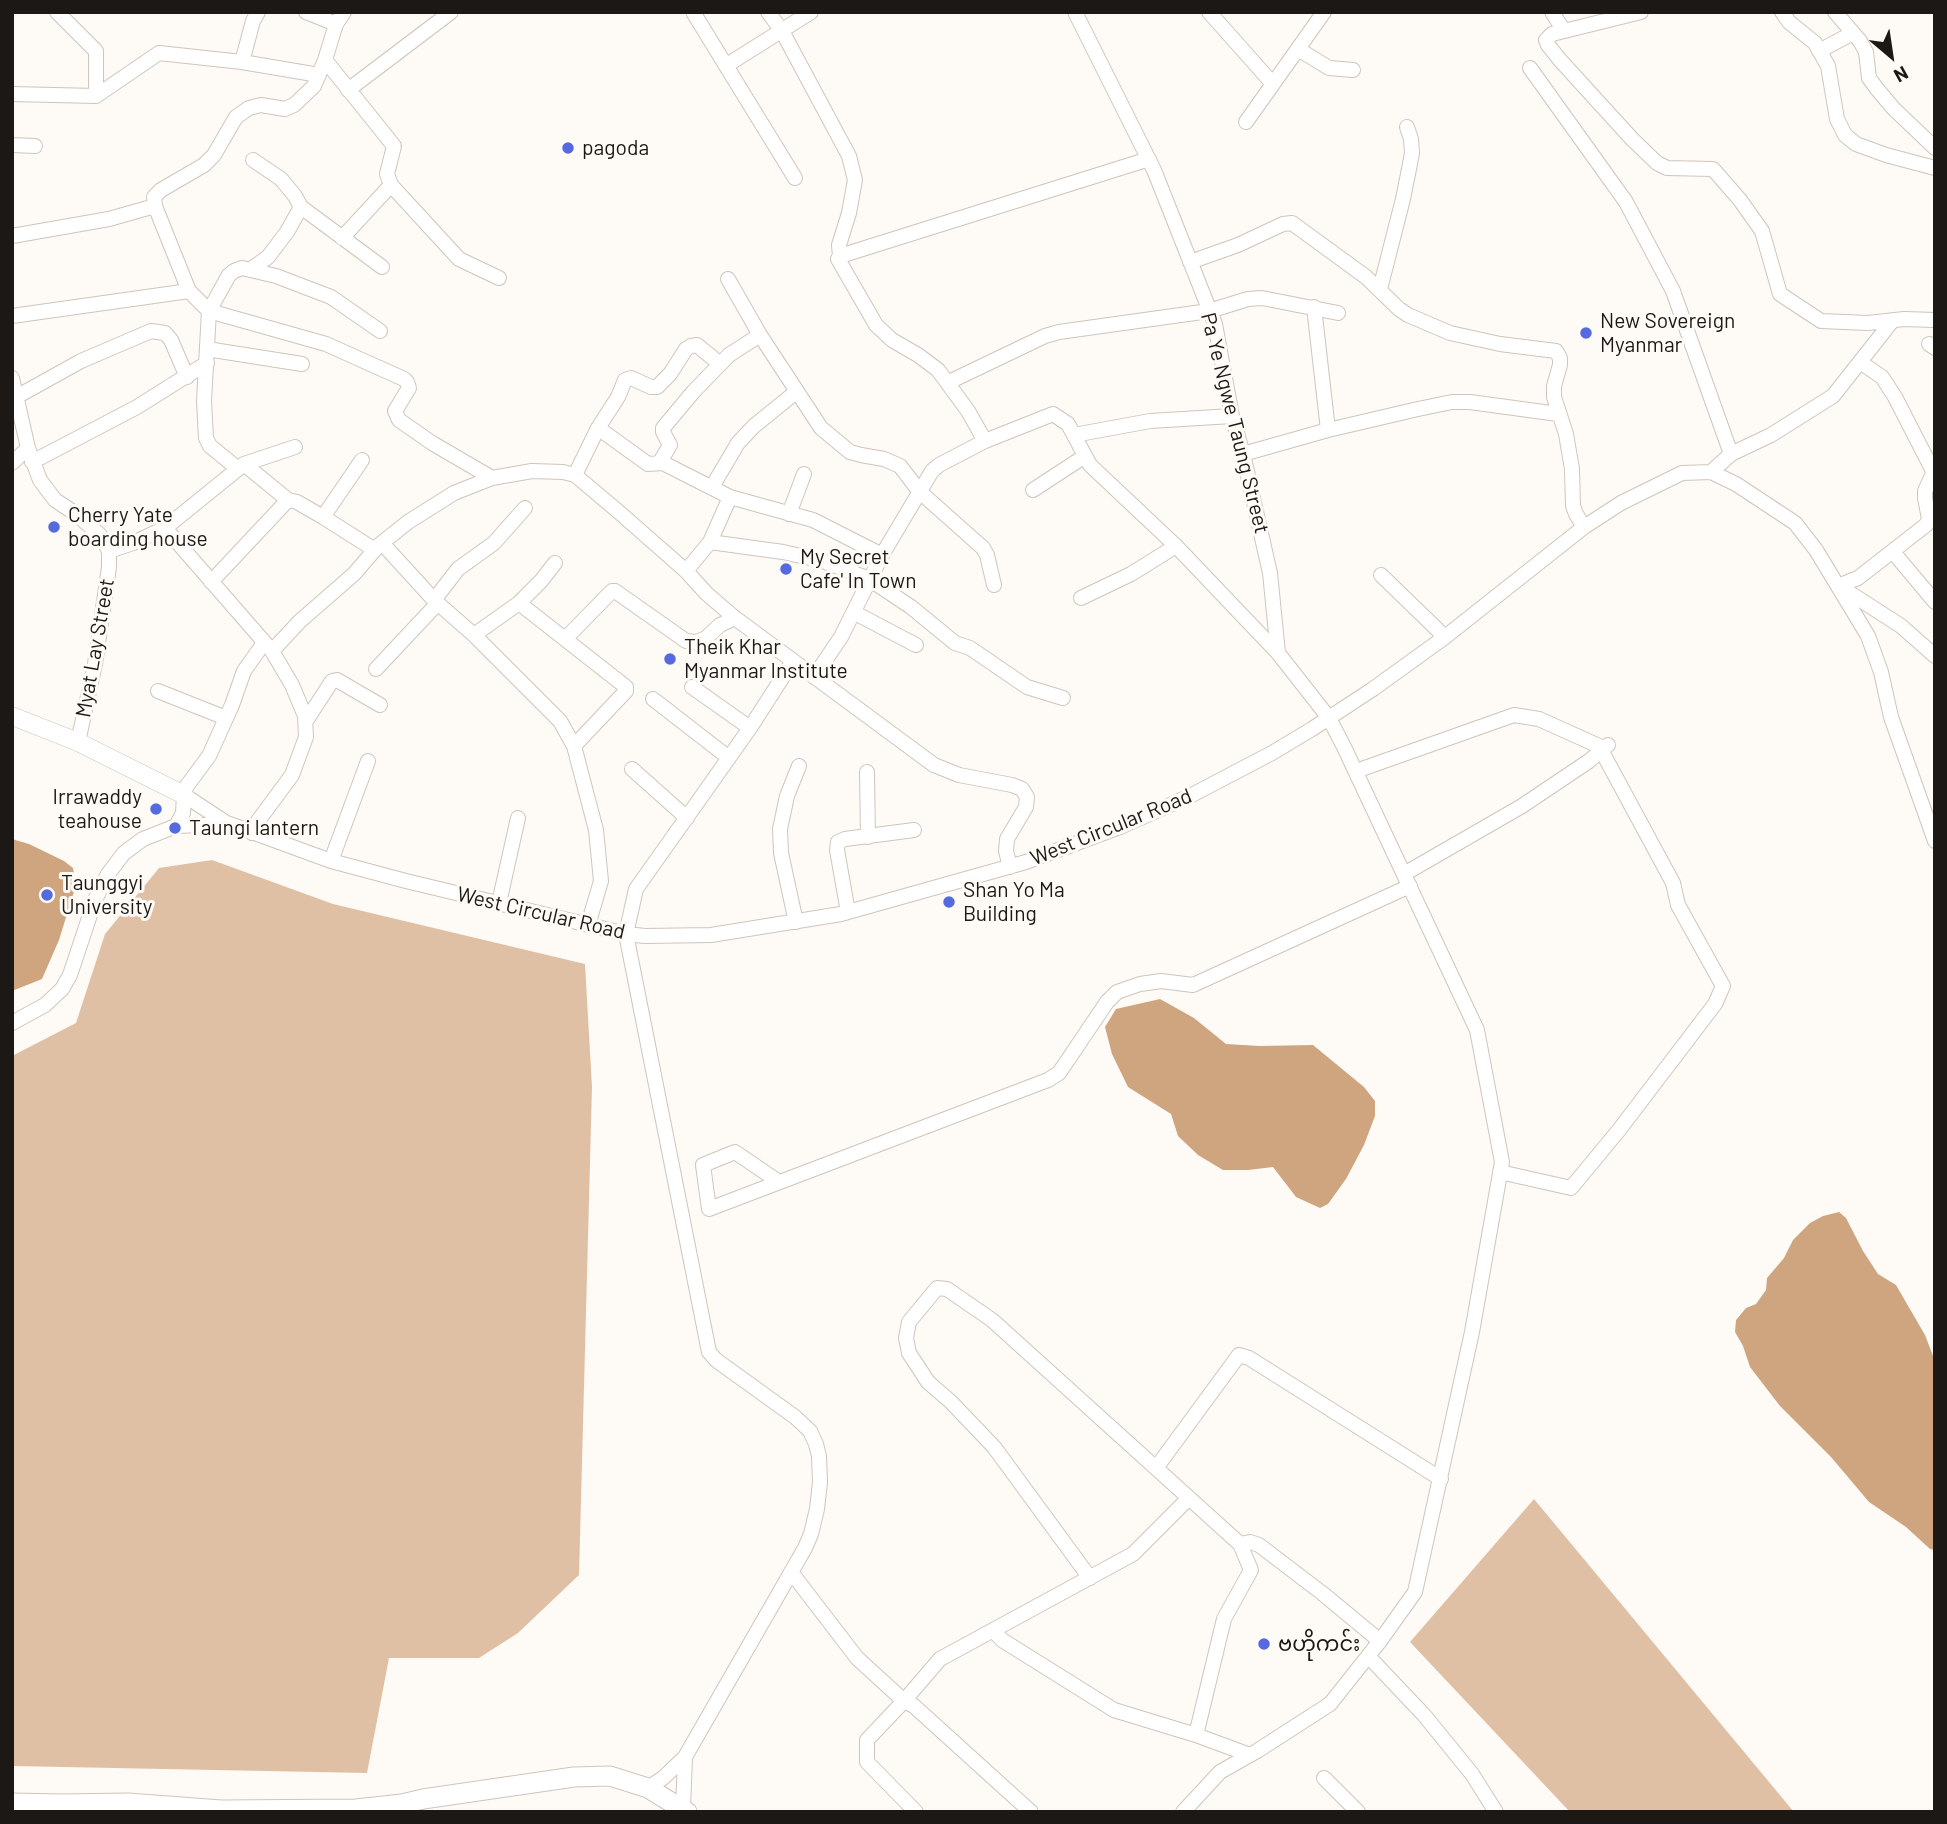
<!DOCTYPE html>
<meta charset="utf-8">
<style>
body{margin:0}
#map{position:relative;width:1947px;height:1824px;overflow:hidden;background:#fefaf6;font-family:Barlow,sans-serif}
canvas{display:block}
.frame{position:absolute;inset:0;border:14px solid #1c1815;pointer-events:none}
.north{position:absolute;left:1856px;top:21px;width:70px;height:70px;-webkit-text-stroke:5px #fefaf6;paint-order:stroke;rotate:151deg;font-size:19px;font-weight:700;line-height:28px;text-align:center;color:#1c1815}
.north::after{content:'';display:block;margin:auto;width:24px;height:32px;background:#1c1815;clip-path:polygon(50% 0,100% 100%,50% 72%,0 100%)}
</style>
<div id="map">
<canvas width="1947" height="1824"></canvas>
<div class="frame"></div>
<div class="north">N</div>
</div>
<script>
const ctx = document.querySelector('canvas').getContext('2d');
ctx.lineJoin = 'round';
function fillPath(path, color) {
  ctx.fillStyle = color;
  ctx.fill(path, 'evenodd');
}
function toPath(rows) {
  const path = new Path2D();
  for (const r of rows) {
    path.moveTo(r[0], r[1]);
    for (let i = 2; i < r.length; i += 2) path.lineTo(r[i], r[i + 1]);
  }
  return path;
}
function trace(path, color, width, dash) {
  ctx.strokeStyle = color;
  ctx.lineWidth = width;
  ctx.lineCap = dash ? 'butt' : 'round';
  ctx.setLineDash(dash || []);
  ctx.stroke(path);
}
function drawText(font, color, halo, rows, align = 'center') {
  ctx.font = font + ' Barlow,"Noto Sans Myanmar",sans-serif';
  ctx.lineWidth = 6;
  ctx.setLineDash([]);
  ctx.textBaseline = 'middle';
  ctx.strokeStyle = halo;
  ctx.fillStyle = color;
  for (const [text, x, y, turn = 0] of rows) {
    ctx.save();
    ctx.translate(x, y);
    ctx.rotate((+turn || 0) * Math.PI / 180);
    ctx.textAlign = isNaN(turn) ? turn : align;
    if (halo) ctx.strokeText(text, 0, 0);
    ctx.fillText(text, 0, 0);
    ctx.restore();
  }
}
const green = toPath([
 [212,860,333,904,585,964,592,1087,579,1575,518,1633,479,1658,389,1658,367,1773,12,1766,12,1056,76,1023,105,934,159,868],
 [1534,1499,1794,1812,1570,1812,1410,1642]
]);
const water = toPath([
 [12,839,29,844,64,861,73,868,76,885,59,940,42,979,12,991],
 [1160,999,1194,1018,1226,1044,1260,1046,1313,1045,1364,1087,1375,1101,1375,1116,1364,1145,1346,1179,1328,1204,1320,1208,1296,1197,1273,1167,1248,1170,1223,1170,1198,1155,1178,1136,1171,1114,1128,1087,1112,1054,1105,1027,1116,1009],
 [1839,1212,1846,1218,1863,1251,1878,1274,1896,1285,1925,1335,1935,1361,1935,1550,1930,1549,1906,1527,1869,1502,1831,1457,1780,1406,1750,1367,1743,1346,1735,1332,1736,1320,1746,1308,1756,1304,1766,1290,1767,1278,1784,1258,1793,1240,1810,1223,1823,1216]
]);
const minor = toPath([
 [57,12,96,51,96,96],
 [306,12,336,24],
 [344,12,336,24,325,60,394,146,387,174,391,185,459,259,499,278],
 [693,12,795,178],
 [768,12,782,31,849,156,855,180,849,213,839,245,840,256,838,259,876,325,892,340,918,355,938,370,968,411,985,441],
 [1075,12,1154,170,1215,324,1232,416,1243,454,1270,573,1278,653,1329,718,1344,747,1477,1030,1502,1162,1472,1332,1415,1592,1380,1641,1330,1704,1257,1751,1220,1772,1183,1812],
 [1209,12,1273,84],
 [1552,12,1564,31],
 [1641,12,1552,34,1546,40,1548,45,1560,60,1632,139,1657,163,1667,168,1713,169,1740,200,1762,231,1780,294,1821,321,1868,323,1904,319,1935,320],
 [1782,12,1789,22,1815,43,1828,66,1837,119,1845,135,1856,144,1886,155,1935,168],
 [1835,12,1860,41,1866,52,1869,78,1877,89,1894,109,1935,148],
 [1298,49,1329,68,1353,70],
 [1819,51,1853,33],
 [325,60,314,86,294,105,285,109,261,105,249,108,236,117,214,155,204,165,161,190,154,197,155,206,189,291,209,311,326,344,404,379,407,382,409,388,395,411,399,420,432,443,492,478],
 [242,62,253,21,258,12],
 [727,65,811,12],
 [1530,68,1626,202,1673,291,1731,454],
 [348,90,451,12],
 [12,94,96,96,159,53,242,62,319,75],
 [1246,122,1324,12],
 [12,145,35,146],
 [253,160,281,179,295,196,301,207,382,267],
 [12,236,109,219,155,206],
 [342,238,391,185],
 [840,256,1149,159],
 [1190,262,1238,245,1283,224,1292,223,1366,277,1399,309,1408,315,1450,333,1500,344,1556,351,1560,358,1560,365,1554,386,1554,397,1566,434,1572,469,1573,506,1576,514,1584,527],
 [250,270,268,257,287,232,301,207],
 [728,279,760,335,821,428,850,452,861,455,884,459,900,466,920,492,983,548,987,555,994,585],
 [1380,289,1403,199,1409,169,1412,153,1411,139,1407,127],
 [1314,307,1328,430],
 [12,316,189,291],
 [1929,344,1935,348],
 [207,349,302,364],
 [1860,362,1882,377,1895,397,1933,471],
 [12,378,28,448,40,480,55,500,76,514,100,535,109,551,109,567,95,664,78,742],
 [947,381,951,381,1045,336,1059,332,1209,311,1248,299,1262,298,1338,313],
 [18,396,81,361,151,331,165,333,171,340,187,377],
 [598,428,648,464,663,463,730,497,813,520,882,555],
 [1074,435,1150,421,1232,416],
 [1243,454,1328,430,1418,409,1452,402,1470,402,1558,414],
 [32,462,137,407,207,363],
 [660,462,670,445,663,432,663,428,694,391,729,355,760,335],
 [12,463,28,448],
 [244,464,288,500,297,502,323,517,375,550],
 [237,468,210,446,206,438,204,401,209,311,229,275,234,271,242,268,276,276,331,297,380,331],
 [1711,472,1731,454,1771,435,1833,396,1893,320],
 [575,475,598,428,618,397,625,380,631,378,651,387,657,387,670,374,686,349,691,346,697,345,720,364],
 [712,487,738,443,754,426,796,392],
 [1033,490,1085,456],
 [789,514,804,474],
 [323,517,362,460],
 [165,528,272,651,292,685,305,716,306,737,292,775,258,821,252,833],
 [710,542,730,497],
 [382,543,434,600,474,635,560,721,574,746,596,830,601,881,588,925],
 [109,551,133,543,165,528,244,464,295,447],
 [1893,552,1935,602],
 [686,571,710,542,783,552,823,561,869,579,911,607,955,643,970,648,1027,687,1063,698],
 [1381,575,1445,637],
 [211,582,288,500],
 [1838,586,1858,578,1926,525,1929,519,1925,498,1925,491,1935,469],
 [1842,588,1901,626,1935,656],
 [1081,598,1131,574,1176,546],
 [434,600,458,569,494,543,525,508],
 [519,603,626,687,626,691,574,746],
 [855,613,916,645],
 [474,635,519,603,541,581,555,563],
 [565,639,612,591,615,591,686,641,697,642,706,638,720,625,735,618],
 [272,651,300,621,354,574,378,546,408,522,454,493,492,478,532,471,563,472,575,475,620,513,686,571,707,594,735,618,934,765,959,775,1012,785,1022,789,1027,797,1026,807,1007,839,1006,851,1010,867],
 [376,669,438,603],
 [814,677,841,637,882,555,932,471,939,465,985,441,1053,414,1068,424,1090,465,1176,546,1278,653],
 [692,687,750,728],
 [158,691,226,718],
 [653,699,729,758],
 [306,721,332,681,337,680,380,705],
 [632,769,687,818],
 [1356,771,1514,715,1539,719,1599,746,1673,883,1678,905,1723,986,1715,1004,1619,1130,1571,1188,1500,1172],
 [867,772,868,837],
 [184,795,228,824],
 [176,826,183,813,184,795,186,787,209,756,232,705,244,671,261,647,263,640],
 [331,861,368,761],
 [1404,874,1522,806,1589,761,1608,745],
 [499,903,518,818],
 [848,912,837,850,838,842,845,839,914,830],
 [796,922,781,853,780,829,787,796,799,766],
 [12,1023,45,1005,62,989,70,975,95,900,108,874,124,853,143,839,176,826,230,824,331,861,406,881,626,934,645,936,711,935,841,914,1026,862,1120,827,1188,797,1272,753,1312,729,1373,689,1445,637,1584,527,1621,503,1682,473,1711,472,1736,484,1795,523,1816,550,1868,636,1881,672,1891,717,1935,841],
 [779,1182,735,1152,703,1165,709,1209,1048,1080,1059,1073,1107,1002,1117,992,1140,984,1161,981,1193,985,1410,886],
 [1156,1468,1239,1355,1249,1358,1441,1479],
 [791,1572,857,1658,904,1701,914,1706,1031,1812],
 [1090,1578,994,1447,951,1402,928,1382,909,1353,906,1338,909,1322,937,1288,947,1289,992,1320,1240,1544,1250,1542,1259,1545,1322,1593,1380,1641],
 [993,1630,1002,1640,1114,1710,1196,1735,1250,1755],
 [1368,1656,1424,1715,1472,1774,1496,1812],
 [1196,1735,1224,1619,1251,1570,1240,1544],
 [1324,1778,1358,1812],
 [648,1788,663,1778,685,1757,805,1548,811,1534,817,1509,820,1482,819,1456,816,1444,810,1431,795,1417,716,1360,709,1352,626,934,636,889,750,728,793,661],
 [683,1809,685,1757],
 [916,1812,867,1762,867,1740,904,1701,940,1659,1133,1554,1189,1498]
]);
const major = toPath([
 [12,716,78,742,184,795]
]);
const highway = toPath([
 [12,1803,63,1804,128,1803,221,1810,356,1809,402,1804,423,1799,574,1777,610,1776,648,1788,687,1812]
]);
const markers = [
 [568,148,7,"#566ae0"],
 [1586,333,7,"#566ae0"],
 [54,527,7,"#566ae0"],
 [786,569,7,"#566ae0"],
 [670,659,7,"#566ae0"],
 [156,809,7,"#566ae0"],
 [175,828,7,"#566ae0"],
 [47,895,7,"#566ae0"],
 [949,902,7,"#566ae0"],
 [1264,1644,7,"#566ae0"]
];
const poiNames = [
 ["pagoda",582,148],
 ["New Sovereign",1600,321],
 ["Myanmar",1600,345],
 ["Cherry Yate",68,515],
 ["boarding house",68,539],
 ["My Secret",800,557],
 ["Cafe' In Town",800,581],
 ["Theik Khar",684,647],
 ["Myanmar Institute",684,671],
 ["Irrawaddy",142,797,"right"],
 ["teahouse",142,821,"right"],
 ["Taungi lantern",189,828],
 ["Taunggyi",61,883],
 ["University",61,907],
 ["Shan Yo Ma",963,890],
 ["Building",963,914],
 ["ဗဟိုကင်း",1278,1644]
];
const streetNames = [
 ["Pa Ye Ngwe Taung Street",1235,423,76],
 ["Myat Lay Street",95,648,-80],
 ["West Circular Road",1111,827,-22],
 ["West Circular Road",541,913,13]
];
fillPath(green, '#e0c0a5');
fillPath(water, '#cfa580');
trace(minor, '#cfc5bc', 16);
trace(major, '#cfc5bc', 19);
trace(highway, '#cfc5bc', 21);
trace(minor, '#fff', 14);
trace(major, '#fff', 18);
trace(highway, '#fff', 19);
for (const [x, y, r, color] of markers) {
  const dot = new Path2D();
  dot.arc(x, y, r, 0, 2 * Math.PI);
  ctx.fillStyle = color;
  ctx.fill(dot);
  trace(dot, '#fefaf6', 2.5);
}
drawText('21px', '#1c1815', '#fefaf6', poiNames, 'left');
drawText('21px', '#1c1815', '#fefaf6', streetNames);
</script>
